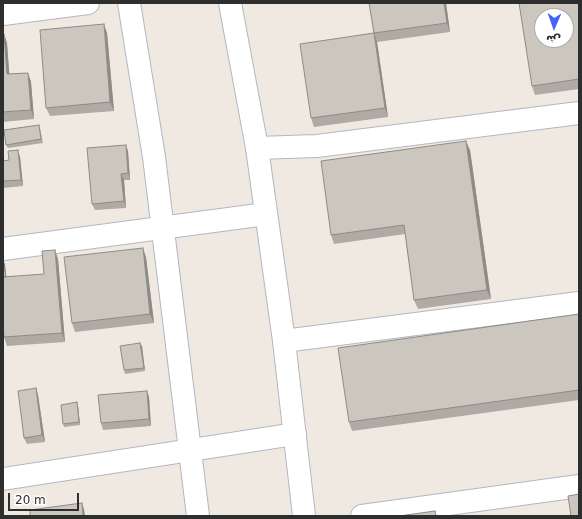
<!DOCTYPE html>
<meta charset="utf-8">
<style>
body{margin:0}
#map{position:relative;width:582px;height:519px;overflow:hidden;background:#efe9e1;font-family:"DejaVu Sans",Cairo,sans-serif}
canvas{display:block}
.frame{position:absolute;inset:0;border:4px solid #2e2e2e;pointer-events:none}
.north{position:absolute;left:534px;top:8px;width:40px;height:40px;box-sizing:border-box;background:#fff;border:1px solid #ababab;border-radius:50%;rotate:182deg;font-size:11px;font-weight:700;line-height:16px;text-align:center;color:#2e2e2e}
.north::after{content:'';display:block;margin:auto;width:14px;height:18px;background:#4264fb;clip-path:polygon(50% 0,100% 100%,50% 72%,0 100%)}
.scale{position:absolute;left:8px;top:493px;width:71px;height:18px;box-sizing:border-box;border:2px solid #2e2e2e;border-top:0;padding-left:5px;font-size:12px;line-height:14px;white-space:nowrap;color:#2e2e2e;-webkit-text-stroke:3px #fff;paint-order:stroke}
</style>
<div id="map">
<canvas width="582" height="519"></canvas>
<div class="frame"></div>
<div class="north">ش</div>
<div class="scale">20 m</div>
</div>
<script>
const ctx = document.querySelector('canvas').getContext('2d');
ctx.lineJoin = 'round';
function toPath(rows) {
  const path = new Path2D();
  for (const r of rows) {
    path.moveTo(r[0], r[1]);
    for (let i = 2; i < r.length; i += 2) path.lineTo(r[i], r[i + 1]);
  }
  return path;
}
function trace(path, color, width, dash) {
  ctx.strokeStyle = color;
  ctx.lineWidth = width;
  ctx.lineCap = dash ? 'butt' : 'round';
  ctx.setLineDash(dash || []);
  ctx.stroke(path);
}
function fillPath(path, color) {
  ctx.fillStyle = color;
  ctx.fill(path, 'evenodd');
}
const minor = toPath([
 [129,3,154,157,198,516],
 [3,14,88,3],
 [257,148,317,146,579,113],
 [3,249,266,214],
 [284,341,579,303],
 [3,479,295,434],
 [362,516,579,486]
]);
const tertiary = toPath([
 [230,3,257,148,284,341,304,516]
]);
const wall = toPath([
 [369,3,446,3,450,32,377,42,388,117,314,127,311,118,374,33],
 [579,3,579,89,535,95,532,86],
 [107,33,114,111,50,116,46,108],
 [3,34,4,34,7,43,9,74,28,73,31,82,34,119,3,122],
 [40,128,43,143,8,148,6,145],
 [470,150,491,299,418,309,414,300,405,234,334,244,331,235],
 [128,151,130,180,124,180,126,208,95,210,92,204],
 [20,157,23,186,3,188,3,161,9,160],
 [146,257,154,323,75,332,72,323],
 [58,259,65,342,7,346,4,337,3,261,5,264,6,277,44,274],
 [579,314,579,400,352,431,349,422],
 [142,346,145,371,125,374,124,370],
 [36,388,38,395,45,442,27,444,24,438],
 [147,391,149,397,151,426,103,430,101,423],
 [78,406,80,425,64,427,63,424]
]);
const shadedWall = toPath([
 [444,3,446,3,450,32,447,23],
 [104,24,107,33,114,111,110,102],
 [374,33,377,42,388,117,385,108],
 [4,34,7,43,10,83,7,74],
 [28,73,31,82,34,119,31,110],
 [466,141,470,150,491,299,487,290],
 [126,145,128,151,130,180,128,173],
 [18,150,20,157,23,186,21,180],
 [121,174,124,180,126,208,124,201],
 [143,248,146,257,154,323,150,314],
 [55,250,58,259,65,342,62,333],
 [3,261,5,264,7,283,6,280],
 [140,343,142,346,145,371,144,368],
 [36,388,38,395,45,442,42,435],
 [147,391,149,397,151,426,149,419],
 [77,402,78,406,80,425,79,422],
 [82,503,84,509,85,516,83,516]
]);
const building = toPath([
 [369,3,444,3,447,23,374,33,369,3],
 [519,3,579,3,579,79,532,86,519,3],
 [542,16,566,16,566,40,542,40,542,16],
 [104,24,110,102,46,108,40,30,104,24],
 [374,33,385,108,311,118,300,44,374,33],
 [3,34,4,34,7,74,28,73,31,110,3,112,3,34],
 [39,125,41,139,6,145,4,130,39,125],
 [466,141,487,290,414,300,404,225,331,235,321,161,466,141],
 [126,145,128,173,121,174,124,201,92,204,87,148,126,145],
 [18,150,21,180,3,181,3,161,9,160,8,151,18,150],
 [143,248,150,314,72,323,64,257,143,248],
 [55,250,62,333,4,337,3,324,3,277,44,274,42,251,55,250],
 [3,261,6,277,3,277,3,261],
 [579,314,579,390,349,422,338,348,579,314],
 [140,343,144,368,124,370,120,346,140,343],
 [36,388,42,435,24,438,18,391,36,388],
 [147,391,149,419,101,423,98,395,147,391],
 [77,402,79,422,63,424,61,405,77,402],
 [579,494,579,516,571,516,568,496,579,494],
 [82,503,83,516,30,516,30,510,82,503],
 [435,511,436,516,399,516,435,511]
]);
trace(minor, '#b4b7c1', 24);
trace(tertiary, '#b4b7c1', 24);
trace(minor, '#fff', 22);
trace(tertiary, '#fff', 22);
fillPath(wall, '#afaba4');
fillPath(shadedWall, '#8e8b86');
fillPath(building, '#cbc7bf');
trace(building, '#8e8b86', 1);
</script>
